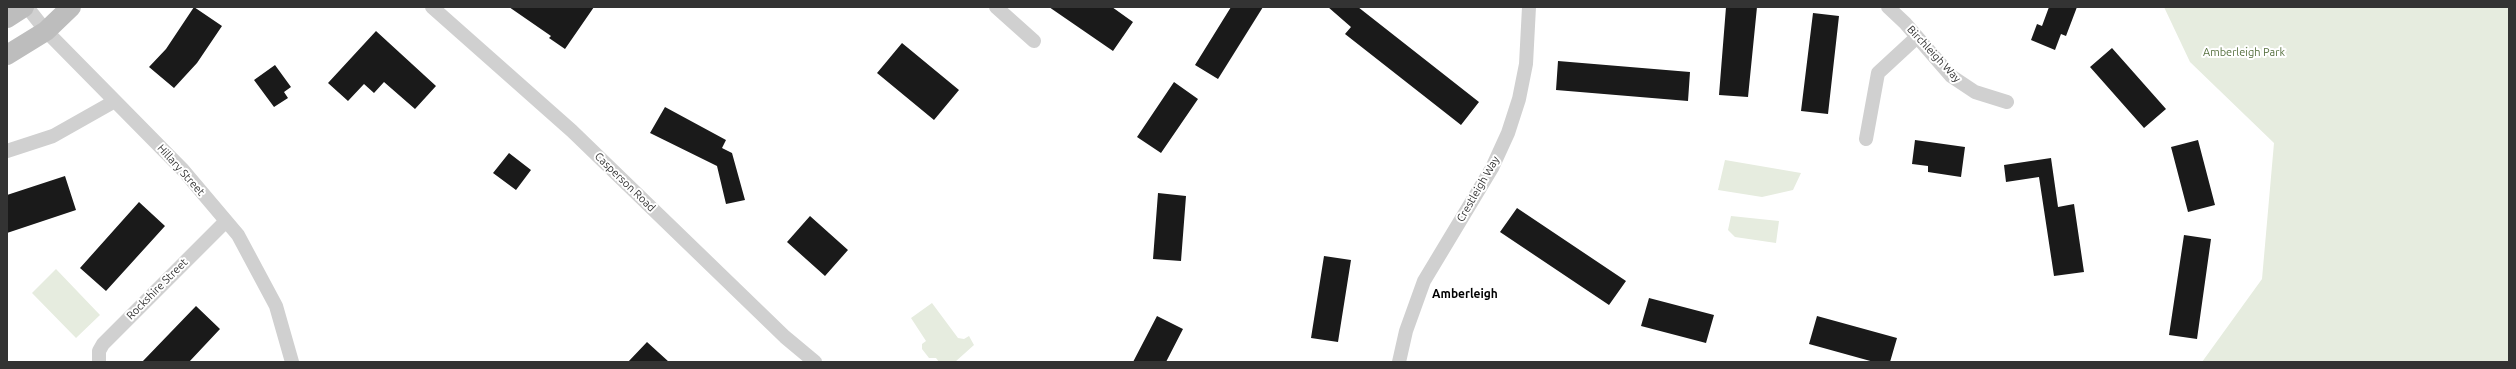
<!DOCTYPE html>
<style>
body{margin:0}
#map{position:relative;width:2516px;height:369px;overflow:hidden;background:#fff;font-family:Ubuntu,sans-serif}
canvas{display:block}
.frame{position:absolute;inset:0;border:8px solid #333;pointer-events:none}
</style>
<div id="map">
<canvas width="2516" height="369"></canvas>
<div class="frame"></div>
</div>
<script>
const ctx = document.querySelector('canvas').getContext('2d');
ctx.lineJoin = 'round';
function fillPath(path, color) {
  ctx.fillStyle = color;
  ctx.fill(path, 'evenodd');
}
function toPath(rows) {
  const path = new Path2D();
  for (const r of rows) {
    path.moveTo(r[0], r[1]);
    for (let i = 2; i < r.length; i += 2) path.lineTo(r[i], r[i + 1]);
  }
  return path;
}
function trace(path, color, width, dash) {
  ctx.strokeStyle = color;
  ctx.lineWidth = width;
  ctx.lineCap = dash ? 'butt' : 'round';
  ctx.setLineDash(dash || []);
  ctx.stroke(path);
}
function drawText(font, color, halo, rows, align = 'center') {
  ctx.font = font + ' Ubuntu,sans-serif';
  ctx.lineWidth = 4;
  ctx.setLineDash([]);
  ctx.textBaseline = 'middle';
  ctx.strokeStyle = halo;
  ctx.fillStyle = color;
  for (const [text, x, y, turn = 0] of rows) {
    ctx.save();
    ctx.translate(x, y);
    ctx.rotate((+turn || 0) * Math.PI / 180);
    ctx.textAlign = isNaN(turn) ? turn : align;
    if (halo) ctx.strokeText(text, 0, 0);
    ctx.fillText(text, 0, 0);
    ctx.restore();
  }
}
const green = toPath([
 [2164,7,2509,7,2509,362,2202,362,2262,279,2274,143,2190,62],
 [1725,160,1801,173,1793,190,1762,197,1718,190],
 [1731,216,1779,221,1776,243,1735,237,1728,230],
 [56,269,100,315,76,338,32,293],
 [932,303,958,338,964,339,969,336,974,345,955,362,939,362,936,358,929,358,922,349,922,344,926,341,911,318]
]);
const building = toPath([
 [194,7,222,26,197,63,174,88,149,67,166,49],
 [509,7,594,7,565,49,549,38,551,36],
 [1049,7,1112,7,1133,22,1113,51],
 [1231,7,1263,7,1218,79,1195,65],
 [1328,7,1358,7,1479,102,1461,125,1345,34,1351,27],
 [1726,7,1757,7,1748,97,1719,95],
 [2049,7,2077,7,2066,36,2061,34,2055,50,2031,40,2037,24,2042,26],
 [1813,13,1839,16,1828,114,1801,111],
 [376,31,436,86,415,109,384,82,374,93,364,84,348,101,328,83],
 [902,43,959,90,934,120,877,73],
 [2112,48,2166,109,2144,128,2090,67],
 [1558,61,1690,72,1688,101,1556,90],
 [275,65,291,87,284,92,288,98,274,107,254,80],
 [1174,82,1198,99,1161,153,1137,137],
 [665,107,726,140,722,148,732,153,745,200,726,204,717,166,650,133],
 [1915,140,1965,147,1961,177,1928,172,1928,166,1912,164],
 [2198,140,2215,205,2188,212,2171,147],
 [509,153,531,170,516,190,493,173],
 [2051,158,2058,207,2074,204,2084,272,2054,276,2039,177,2006,182,2004,165],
 [65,176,76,210,7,233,7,195],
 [1158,193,1186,196,1181,261,1153,259],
 [139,202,165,226,106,291,80,268],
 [1517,208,1626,281,1609,305,1500,232],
 [810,216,848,250,825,276,787,242],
 [2184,235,2211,239,2197,339,2169,335],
 [1324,256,1351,260,1338,342,1311,338],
 [1649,298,1714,315,1706,343,1641,326],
 [196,306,220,329,189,362,142,362],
 [1157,316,1183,329,1166,362,1133,362],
 [1817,316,1897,338,1890,362,1874,362,1809,344],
 [647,342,669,362,628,362]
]);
const minor = toPath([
 [27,7,46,31,183,170,238,235,276,306,292,362],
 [432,7,572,131,785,337,815,362],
 [996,7,1034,41],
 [1888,7,1905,23,1951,76,1975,92,2007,102],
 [1866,139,1878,73,1917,37],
 [7,151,53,136,115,101],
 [99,362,99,351,103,344,226,221],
 [1399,362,1406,331,1424,281,1492,168,1508,133,1519,99,1526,64,1529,7]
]);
const secondary = toPath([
 [7,18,24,7],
 [7,55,46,31,71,7]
]);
const parkNames = [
 ["Amberleigh Park",2244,52]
];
const streetNames = [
 ["Birchleigh Way",1934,54,47],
 ["Hillary Street",181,170,48],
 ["Casperson Road",625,182,44],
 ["Crestleigh Way",1478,189,-60],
 ["Rockshire Street",157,289,-45]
];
const neighbourhoodNames = [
 ["Amberleigh",1465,294]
];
fillPath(green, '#e6ecdf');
fillPath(building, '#1a1a1a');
trace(minor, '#d0d0d0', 14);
trace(secondary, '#bdbdbd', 20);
drawText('11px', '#56703f', '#fff', parkNames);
drawText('11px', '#333', '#fff', streetNames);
drawText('bold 12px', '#000', '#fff', neighbourhoodNames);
</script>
